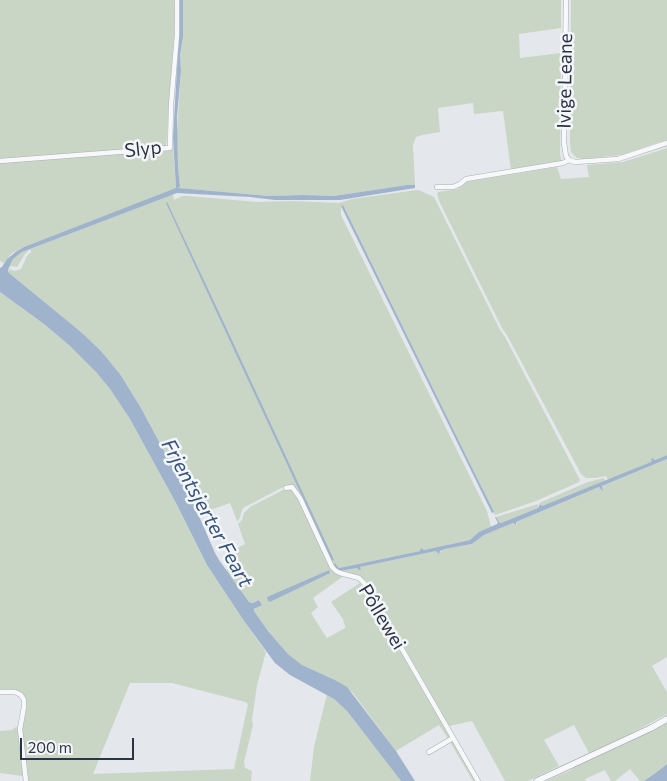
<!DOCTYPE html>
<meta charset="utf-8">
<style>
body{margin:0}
#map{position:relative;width:667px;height:781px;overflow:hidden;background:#e4e7ec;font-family:Commissioner,sans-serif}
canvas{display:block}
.scale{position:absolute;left:20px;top:738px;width:114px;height:22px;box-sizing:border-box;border:2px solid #2b3445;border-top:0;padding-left:6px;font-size:15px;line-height:18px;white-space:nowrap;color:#2b3445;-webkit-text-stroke:4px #f4f6f9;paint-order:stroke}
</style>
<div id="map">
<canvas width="667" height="781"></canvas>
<div class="scale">200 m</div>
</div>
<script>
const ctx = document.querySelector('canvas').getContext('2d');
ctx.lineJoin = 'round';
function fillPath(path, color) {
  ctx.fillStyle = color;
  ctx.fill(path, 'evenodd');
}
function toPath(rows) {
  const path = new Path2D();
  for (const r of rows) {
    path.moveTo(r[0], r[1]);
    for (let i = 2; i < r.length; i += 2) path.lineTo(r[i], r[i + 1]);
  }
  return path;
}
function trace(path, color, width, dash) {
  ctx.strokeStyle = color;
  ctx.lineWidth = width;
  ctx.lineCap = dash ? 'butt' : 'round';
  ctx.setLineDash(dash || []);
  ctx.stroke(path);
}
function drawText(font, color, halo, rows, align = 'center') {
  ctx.font = font + ' Commissioner,sans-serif';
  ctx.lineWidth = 5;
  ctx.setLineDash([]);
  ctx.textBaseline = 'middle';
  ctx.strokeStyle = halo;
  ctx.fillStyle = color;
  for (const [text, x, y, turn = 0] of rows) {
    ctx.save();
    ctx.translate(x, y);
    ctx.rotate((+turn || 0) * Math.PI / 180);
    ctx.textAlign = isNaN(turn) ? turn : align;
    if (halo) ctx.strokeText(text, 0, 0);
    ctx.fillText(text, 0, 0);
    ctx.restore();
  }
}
const green = toPath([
 [0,0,175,0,174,36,166,147,0,160],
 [183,0,561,0,561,28,519,34,520,58,561,53,560,155,562,162,511,170,503,111,474,114,473,103,438,108,440,132,422,135,416,137,413,145,415,185,407,185,334,196,302,195,269,196,179,188,178,187,180,187,178,167,177,132,181,71,180,55,183,37],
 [571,0,667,0,667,142,661,144,660,142,622,155,612,156,585,159,577,158,571,152,570,143],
 [173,148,176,188,175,190,24,247,11,254,4,263,0,261,0,162,168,149],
 [667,148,667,455,655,460,652,459,651,462,608,480,606,476,595,478,586,478,581,474,508,337,502,328,440,203,437,194,438,192,458,189,465,182,557,167,561,179,589,177,587,165,623,162],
 [417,190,421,191,434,197,500,330,505,337,580,480,579,482,536,501,495,515,343,205,341,206,341,215,487,511,491,527,482,531,470,540,424,550,423,549,420,551,358,564,339,568,334,564,333,567,293,485,287,485,243,508,241,513,240,518,237,521,230,503,199,514,141,408,120,374,101,351,81,332,9,273,9,269,15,271,21,269,27,256,31,252,30,249,25,254,17,267,10,266,13,259,22,252,173,194,174,200,182,196,188,196,257,202,292,201,339,203,352,199],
 [166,202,218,310,333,560,332,560],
 [0,292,44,324,70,346,96,372,110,389,130,419,148,452,176,503,207,565,244,621,266,652,257,685,252,720,253,725,244,762,245,768,252,771,251,781,28,781,21,727,26,700,21,692,15,690,0,689],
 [130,683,172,683,245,702,248,704,234,769,93,774],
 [667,459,667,657,652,666,667,692,667,714,626,736,589,753,574,725,544,740,559,766,528,781,505,781,472,721,449,726,366,580,356,575,340,571,357,568,359,569,360,567,436,551,440,552,445,549,472,544,484,535,513,523,515,525,517,524,516,522,599,487,602,491,603,491,602,486],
 [604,478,605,481,542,506,539,503,588,482],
 [285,489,291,490,297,495,332,568,345,575,313,598,318,607,311,613,321,629,327,638,345,628,345,626,343,619,331,602,360,583,452,738,449,740,439,725,396,751,353,693,335,680,302,665,288,654,268,631,254,611,260,600,253,603,249,602,226,570,231,567,235,562,236,558,234,550,245,544,238,524,242,520,244,513,250,507],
 [329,570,330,570,270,602,268,598,268,597],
 [538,504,538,508,501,523,499,522,496,517],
 [327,694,340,704,347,711,401,781,310,781,314,747],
 [667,721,667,764,644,781,640,781,630,769,615,781,611,781,605,770,585,779,586,781,546,781,571,770,579,763],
 [16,727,17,727,18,733,23,776,0,773,0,731,12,730],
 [453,741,476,781,473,781,450,742]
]);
const water = toPath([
 [179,0,183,0,183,37,180,55,181,71,177,117,178,167,180,187,178,187,179,188,269,196,302,195,334,196,407,185,415,185,415,188,340,200,275,200,250,197,177,193,22,252,13,259,8,270,9,273,81,332,101,351,120,374,141,408,177,475,195,507,215,553,219,560,249,602,253,603,259,600,262,605,254,609,254,611,268,631,288,654,302,665,335,680,347,687,396,751,415,781,401,781,347,711,334,699,290,675,275,663,244,621,207,565,176,503,148,452,130,419,110,389,96,372,70,346,44,324,0,292,0,268,2,267,7,259,17,251,24,247,176,188,173,138,179,32],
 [167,202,218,310,334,560,332,561,203,283,166,203],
 [343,205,478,480,494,512,492,513,491,511,341,206],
 [667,455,667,459,602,486,603,492,599,487,516,522,516,525,513,523,484,535,472,544,445,549,440,551,439,554,436,551,360,567,361,569,359,570,357,568,340,571,335,567,334,564,335,563,337,566,339,568,420,551,421,548,424,550,470,540,479,532,497,524,498,523,495,517,496,517,499,522,501,523,538,508,540,504,542,506,651,462,652,458,655,460],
 [329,570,330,573,270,602,268,601,267,597],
 [667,764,667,781,644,781,658,771]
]);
const minor = toPath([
 [566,0,564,143,566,156,569,160],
 [0,161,170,148,171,105,177,35,177,0],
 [437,187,453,187,460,184,466,179,563,163,569,160,575,162,618,159,667,143],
 [286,488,292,487,300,498,332,567,336,571,340,573,359,578,364,583,478,781],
 [0,692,15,692,21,695,24,700,24,707,20,729,26,781],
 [429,752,453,738]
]);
const tertiary = toPath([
 [537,781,651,728,667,719]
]);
const streetNames = [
 ["Ivige Leane",565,81,-89],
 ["Slyp",143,149,-6],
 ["Pôllewei",382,617,59]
];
const waterNames = [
 ["Frjentsjerter Feart",207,513,61]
];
fillPath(green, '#c9d6c5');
fillPath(water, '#9fb4cc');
trace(minor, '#a9aeb7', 5.5);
trace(tertiary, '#a9aeb7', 7);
trace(minor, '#f7f8fa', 4.5);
trace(tertiary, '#f7f8fa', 5.5);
drawText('19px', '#2b3445', '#f4f6f9', streetNames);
drawText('italic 20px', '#34527a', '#f4f6f9', waterNames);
</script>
